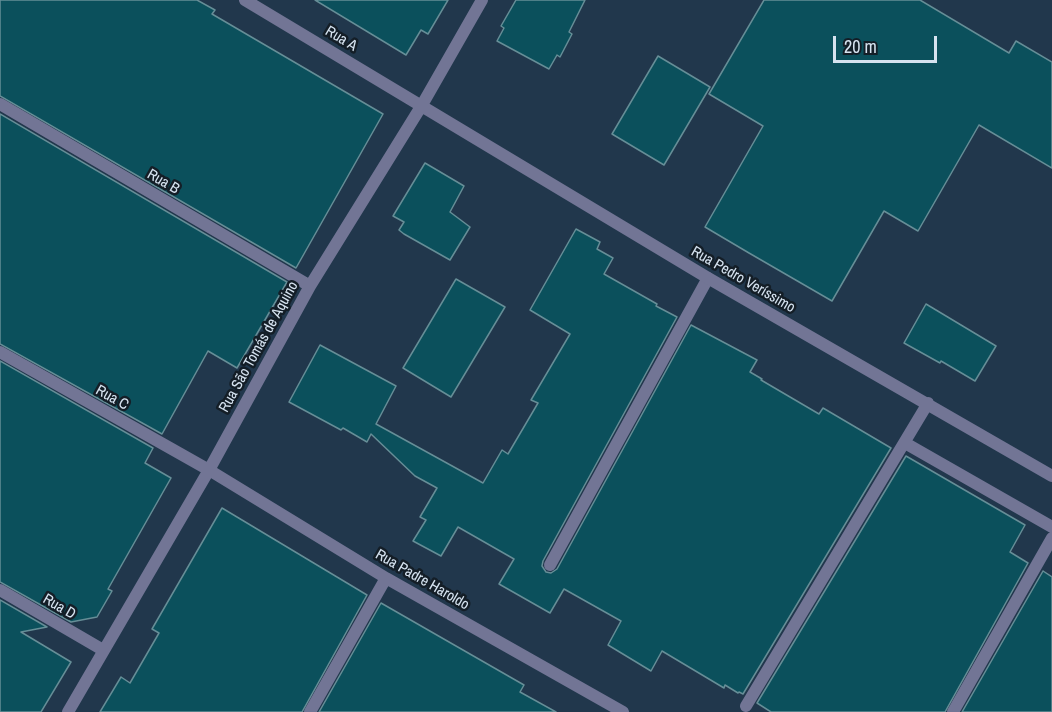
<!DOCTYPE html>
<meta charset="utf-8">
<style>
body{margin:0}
#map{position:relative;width:1052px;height:712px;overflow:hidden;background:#21374c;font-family:"Archivo Narrow",sans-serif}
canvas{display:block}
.scale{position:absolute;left:833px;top:36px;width:104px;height:27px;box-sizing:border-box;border:3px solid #d6e3f0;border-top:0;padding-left:8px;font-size:18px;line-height:21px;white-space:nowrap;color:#d6e3f0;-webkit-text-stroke:4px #141e27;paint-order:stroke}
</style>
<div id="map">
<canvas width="1052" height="712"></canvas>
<div class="scale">20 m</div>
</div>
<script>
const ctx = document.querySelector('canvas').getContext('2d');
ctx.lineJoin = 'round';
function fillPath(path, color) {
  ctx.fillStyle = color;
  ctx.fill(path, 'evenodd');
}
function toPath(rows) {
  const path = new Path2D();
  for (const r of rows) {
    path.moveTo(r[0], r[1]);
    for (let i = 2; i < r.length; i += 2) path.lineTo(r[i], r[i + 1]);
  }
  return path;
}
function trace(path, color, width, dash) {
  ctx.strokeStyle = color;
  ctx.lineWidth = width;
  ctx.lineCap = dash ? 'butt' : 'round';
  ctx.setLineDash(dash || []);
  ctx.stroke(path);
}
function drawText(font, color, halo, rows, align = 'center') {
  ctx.font = font + ' "Archivo Narrow",sans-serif';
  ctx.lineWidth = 5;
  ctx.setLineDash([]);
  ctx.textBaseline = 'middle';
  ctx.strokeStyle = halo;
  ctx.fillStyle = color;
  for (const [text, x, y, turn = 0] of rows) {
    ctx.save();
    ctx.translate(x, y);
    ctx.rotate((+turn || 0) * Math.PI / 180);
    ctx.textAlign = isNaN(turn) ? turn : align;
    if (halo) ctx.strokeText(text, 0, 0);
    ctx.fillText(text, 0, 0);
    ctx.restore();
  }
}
const building = toPath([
 [0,0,197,0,215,10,212,14,383,114,296,268,0,96,0,0],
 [315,0,448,0,428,34,421,30,406,55,315,0],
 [516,0,585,0,569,32,572,34,560,57,557,55,549,69,497,41,504,28,501,26,516,0],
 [764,0,920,0,1009,53,1016,41,1052,62,1052,168,979,125,918,231,884,211,832,301,749,253,705,227,763,126,709,94,764,0],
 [658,56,710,87,664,165,612,134,658,56],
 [0,114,287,282,237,368,208,351,162,434,0,344,0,114],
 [425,163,464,186,450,212,470,227,450,260,404,234,399,230,404,222,393,216,425,163],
 [576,229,600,242,597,249,613,258,604,274,657,304,656,306,677,317,543,561,542,566,546,572,551,573,557,569,691,325,757,360,750,372,762,379,761,380,819,414,823,408,891,448,743,694,739,692,738,693,725,685,724,688,662,651,651,671,608,645,621,621,564,589,550,613,499,584,514,559,458,527,441,556,413,541,426,520,420,517,437,488,415,476,371,434,367,442,343,428,341,430,289,402,320,345,396,386,376,424,483,483,502,450,508,454,538,403,531,400,570,334,530,310,576,229],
 [456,279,505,307,451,397,403,368,456,279],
 [926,304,996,346,975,381,941,361,940,363,904,343,926,304],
 [0,361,153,448,145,463,171,478,108,589,112,591,97,617,71,622,0,582,0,361],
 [906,456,1025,525,1010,552,1028,563,945,712,771,712,757,703,906,456],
 [222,508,367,595,302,712,100,712,121,677,130,683,159,633,152,629,222,508],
 [1043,571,1052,577,1052,712,962,712,1043,571],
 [0,600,47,627,21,632,71,662,41,712,0,712,0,600],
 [381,603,524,685,520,692,556,712,319,712,381,603]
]);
const service = toPath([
 [550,565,708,278]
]);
const minor = toPath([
 [245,0,708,278,1052,476],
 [0,104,310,286],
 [0,352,209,470,386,578,623,712],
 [905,443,1052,527],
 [0,590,103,650],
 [746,706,928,403],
 [68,712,209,470,310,286,422,105,482,0],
 [310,712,386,578],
 [953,712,1052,538]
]);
const streetNames = [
 ["Rua A",341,39,31],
 ["Rua B",163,182,30],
 ["Rua Pedro Veríssimo",743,280,30],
 ["Rua São Tomás de Aquino",259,347,-61],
 ["Rua C",112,398,29],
 ["Rua Padre Haroldo",422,580,30],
 ["Rua D",59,607,30]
];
fillPath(building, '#0b505c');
trace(building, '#668e97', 1.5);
trace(service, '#727595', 12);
trace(minor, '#727595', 12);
drawText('15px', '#d6e3f0', '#141e27', streetNames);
</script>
